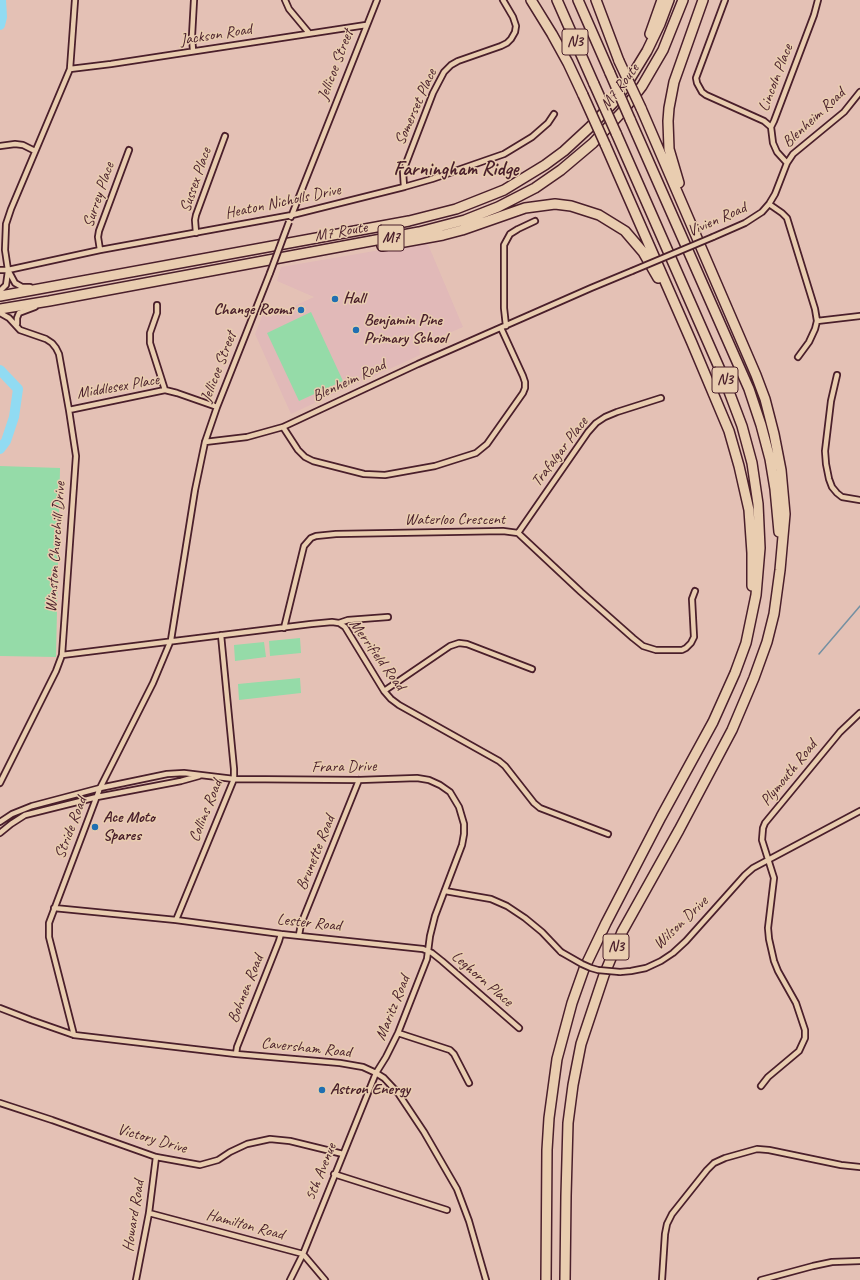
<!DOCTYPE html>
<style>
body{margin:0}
canvas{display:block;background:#e4c1b5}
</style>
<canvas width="860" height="1280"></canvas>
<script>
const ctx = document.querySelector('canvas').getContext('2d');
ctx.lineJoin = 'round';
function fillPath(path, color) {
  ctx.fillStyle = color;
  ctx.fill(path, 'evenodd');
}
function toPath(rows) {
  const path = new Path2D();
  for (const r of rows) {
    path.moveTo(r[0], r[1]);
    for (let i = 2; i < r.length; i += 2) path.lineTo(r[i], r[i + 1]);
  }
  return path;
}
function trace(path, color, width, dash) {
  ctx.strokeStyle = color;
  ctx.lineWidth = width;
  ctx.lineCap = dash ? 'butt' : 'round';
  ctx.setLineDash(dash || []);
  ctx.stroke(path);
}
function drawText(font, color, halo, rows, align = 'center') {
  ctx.font = font + ' Caveat,sans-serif';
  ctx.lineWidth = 3;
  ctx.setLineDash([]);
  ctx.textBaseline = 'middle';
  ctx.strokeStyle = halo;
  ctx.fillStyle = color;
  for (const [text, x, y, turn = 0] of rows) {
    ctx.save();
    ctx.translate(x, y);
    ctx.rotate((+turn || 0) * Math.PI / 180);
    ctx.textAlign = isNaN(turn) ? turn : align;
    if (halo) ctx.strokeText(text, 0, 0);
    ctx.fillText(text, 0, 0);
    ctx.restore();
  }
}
const built = toPath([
 [427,242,463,327,419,346,420,355,370,378,366,370,363,372,366,379,291,414,255,334,263,314,270,317,314,297,277,281,281,267]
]);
const green = toPath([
 [311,312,343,381,299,401,267,333],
 [0,466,60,468,56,657,0,656],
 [300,638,301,653,270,656,269,641],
 [264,642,266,657,235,661,234,645],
 [300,678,301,693,239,700,238,684]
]);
const stream = toPath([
 [819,654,860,606]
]);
const river = toPath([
 [0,25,2,17,1,0],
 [0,370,18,389,14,417,6,441,0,449]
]);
const street = toPath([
 [285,0,289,9,309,33],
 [725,0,696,78,697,83,702,92,706,95,764,121,771,127],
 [193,51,192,36,194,0],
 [70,69,111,64,366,25],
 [0,146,15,144,23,145,35,151],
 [787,163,777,152,773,143,771,127,774,121,814,15,818,0],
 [404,187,403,171,405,166,433,93,444,72,451,65,458,61,501,46,507,43,511,39,515,32,516,26,513,17,503,0],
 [769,204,782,213,787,218,815,309,817,321,815,329,809,342,798,357],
 [291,217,377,0],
 [196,233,195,220,196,215,225,136],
 [713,237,745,223,762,212,769,204,775,194,787,163,793,154,844,112,860,92],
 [100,250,98,237,99,231,129,150],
 [0,270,8,270,100,250,292,215,404,187,432,179,504,154,532,137,548,123,554,114],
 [30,287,22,287,15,283,8,270,5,250,6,224,11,209,70,69,75,0],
 [0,291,6,285,8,271],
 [157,305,157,313,150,333,150,343,165,390],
 [0,313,9,318,20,330,46,339,52,343,56,348,59,354,69,410,76,456,62,655,56,671,0,783],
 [817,321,860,316],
 [17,324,17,318,19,313,35,307],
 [506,326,504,308,504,245,510,234,518,229,535,221],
 [837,375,831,401,825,451,826,464,829,479,832,487,837,493,842,497,860,500],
 [69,410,165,390,177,393,217,407],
 [283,427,298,450,305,457,313,461,364,474,385,475,435,466,476,453,487,444,523,393,525,388,525,382,523,376,501,328],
 [205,442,247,437,283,427,418,364,591,288,632,271],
 [518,533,588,432,596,423,605,417,617,412,661,398],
 [339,623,348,620,388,617],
 [284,628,304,546,311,538,316,536,336,534,503,531,518,533,581,592,633,638,643,646,656,650,682,650,686,648,691,643,694,637,692,599,695,591],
 [62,655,311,624,332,622,339,623,345,627,384,691,391,699,399,705,499,761,505,766,534,803,540,808,608,834],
 [384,691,450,646,459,643,467,644,532,669],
 [0,822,12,814,32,806,100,788,167,774,184,773,234,779,359,780,417,778,429,780,440,785,450,792,459,807,464,824,464,834,462,845,435,916,430,936,427,959,398,1033,386,1057,376,1073,303,1254,290,1280],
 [0,833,11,824,25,815,97,797,181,781,199,776],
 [445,891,491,899,507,906,525,918,542,932,561,952],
 [54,908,176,920,281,934,423,949,432,953,442,961,519,1028],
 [176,920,234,779,234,769,221,635],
 [299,935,301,924,359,780],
 [620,972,631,971,646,968,661,961,673,953,686,941,745,875,753,868,860,811],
 [0,1008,31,1020,74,1035,236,1054,340,1063,363,1067,376,1073,384,1078,398,1093,424,1132,457,1189,469,1221,486,1280],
 [398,1033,450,1050,454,1054,469,1083],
 [74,1035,49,937,49,923,100,788,153,683,171,640,195,490,205,442,217,407,270,273],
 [236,1054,237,1047,279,941,281,934],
 [761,1086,768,1077,799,1051,805,1038,805,1030,796,1003,778,971,774,961,769,939,768,928,774,878,762,840,763,828,765,823,840,732,860,713],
 [0,1103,52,1120,156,1157,200,1165,218,1160,230,1152,247,1144,270,1139,290,1141,343,1154],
 [334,1174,447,1210],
 [149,1213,303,1254,325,1280],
 [136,1280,149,1213,156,1157],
 [662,1280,665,1234,667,1224,672,1214,707,1170,714,1163,725,1158,757,1149,769,1150,841,1165,860,1167],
 [761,1280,813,1266,832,1262,860,1261]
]);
const highway = toPath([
 [531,0,552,34,568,63,583,95],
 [557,0,594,84],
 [578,0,610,73],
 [596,0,619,61],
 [650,34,662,0],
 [630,119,749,389,761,425,770,459,775,489,779,532],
 [605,144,692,343,729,431,739,466,749,510,752,553,752,586],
 [679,183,669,149,668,121,669,108,674,82,703,0],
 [382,246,443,235,462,230,525,208,555,204,571,206,599,215,625,231,643,252,658,278],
 [0,296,409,221,456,209,494,194,504,190,545,165,564,151,590,127,613,103,625,87,647,51,660,24,669,0],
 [0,309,49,301,419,232,465,220,498,207,535,188,561,170,593,143,622,112,642,86,663,50,683,0],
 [546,1280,547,1150,549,1118,557,1059,572,1003,584,969,606,923,661,817,713,722,735,673,746,643,756,595,760,548,758,504,752,463,742,426,725,381,616,133],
 [565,1280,566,1196,568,1123,573,1085,581,1044,604,975,622,932,679,830,732,730,754,678,767,642,774,614,780,570,785,514,781,470,774,434,765,399,756,375,641,108]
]);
const streetBridge = toPath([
 [632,271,713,237],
 [270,273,289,222],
 [561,952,582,964,591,968,598,970,620,972]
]);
const highwayBridge = toPath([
 [619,61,641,108],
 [610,73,630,119],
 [594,84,616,133],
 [583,95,605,144]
]);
const markers = [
 [335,299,4,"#1f6fb2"],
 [301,310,4,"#1f6fb2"],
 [356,330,4,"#1f6fb2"],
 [95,827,4,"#1f6fb2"],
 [322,1090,4,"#1f6fb2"]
];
const shields = [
 [575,42,26],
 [391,238,26],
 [725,380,26],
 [616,947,26]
];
const shieldNames = [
 ["N3",575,42],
 ["M7",391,238],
 ["N3",725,380],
 ["N3",616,947]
];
const streetNames = [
 ["Jackson Road",216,35,-9],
 ["Jellicoe Street",336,65,-69],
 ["Lincoln Place",776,78,-69],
 ["M7 Route",620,87,-53],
 ["Somerset Place",416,107,-66],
 ["Blenheim Road",814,118,-43],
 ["Sussex Place",196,180,-71],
 ["Surrey Place",99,195,-71],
 ["Heaton Nicholls Drive",283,202,-12],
 ["Vivien Road",717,220,-24],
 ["M7 Route",341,232,-10],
 ["Jellicoe Street",219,367,-69],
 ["Blenheim Road",349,381,-25],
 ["Middlesex Place",118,387,-10],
 ["Trafalgar Place",560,452,-53],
 ["Waterloo Crescent",455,520],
 ["Winston Churchill Drive",56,547,-86],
 ["Merrifield Road",377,655,54],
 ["Frara Drive",344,767,-1],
 ["Plymouth Road",789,773,-51],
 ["Collins Road",206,811,-68],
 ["Stride Road",71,828,-69],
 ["Brunette Road",316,853,-68],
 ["Lester Road",309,923,6],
 ["Wilson Drive",681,923,-44],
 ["Leghorn Place",482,979,41],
 ["Bohnen Road",246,989,-68],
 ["Maritz Road",393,1008,-68],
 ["Caversham Road",306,1048,6],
 ["Victory Drive",152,1139,16],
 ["5th Avenue",321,1172,-68],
 ["Howard Road",134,1216,-81],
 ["Hamilton Road",245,1225,15]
];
const poiNames = [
 ["Hall",343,299],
 ["Change Rooms",293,310,"right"],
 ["Benjamin Pine",364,321],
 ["Primary School",364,339],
 ["Ace Moto",103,818],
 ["Spares",103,836],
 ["Astron Energy",330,1090]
];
const districtNames = [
 ["Farningham Ridge",456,170]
];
fillPath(built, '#e1b9b8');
fillPath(green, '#95dba8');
trace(stream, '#7590a2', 1.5);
trace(river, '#91dbf2', 10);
trace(street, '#4a1f2b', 8);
trace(highway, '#4a1f2b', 12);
trace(street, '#e9cdb0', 4.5);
trace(highway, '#e9cdb0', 9);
trace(streetBridge, '#4a1f2b', 8, []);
trace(highwayBridge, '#4a1f2b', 12, []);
trace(streetBridge, '#e9cdb0', 4.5);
trace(highwayBridge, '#e9cdb0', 9);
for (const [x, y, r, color] of markers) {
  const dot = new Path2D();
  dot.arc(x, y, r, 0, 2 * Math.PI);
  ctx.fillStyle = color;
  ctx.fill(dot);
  trace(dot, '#e9cdb0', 1.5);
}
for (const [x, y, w] of shields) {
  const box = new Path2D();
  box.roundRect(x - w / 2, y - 13, w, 26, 3);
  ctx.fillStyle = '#e9cdb0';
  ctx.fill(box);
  trace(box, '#4a1f2b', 1);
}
drawText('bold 15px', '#4a1f2b', null, shieldNames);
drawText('16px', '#4a1f2b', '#e9cdb0', streetNames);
drawText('bold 16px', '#4a1f2b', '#e9cdb0', poiNames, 'left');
drawText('bold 20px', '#4a1f2b', '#e9cdb0', districtNames);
</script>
